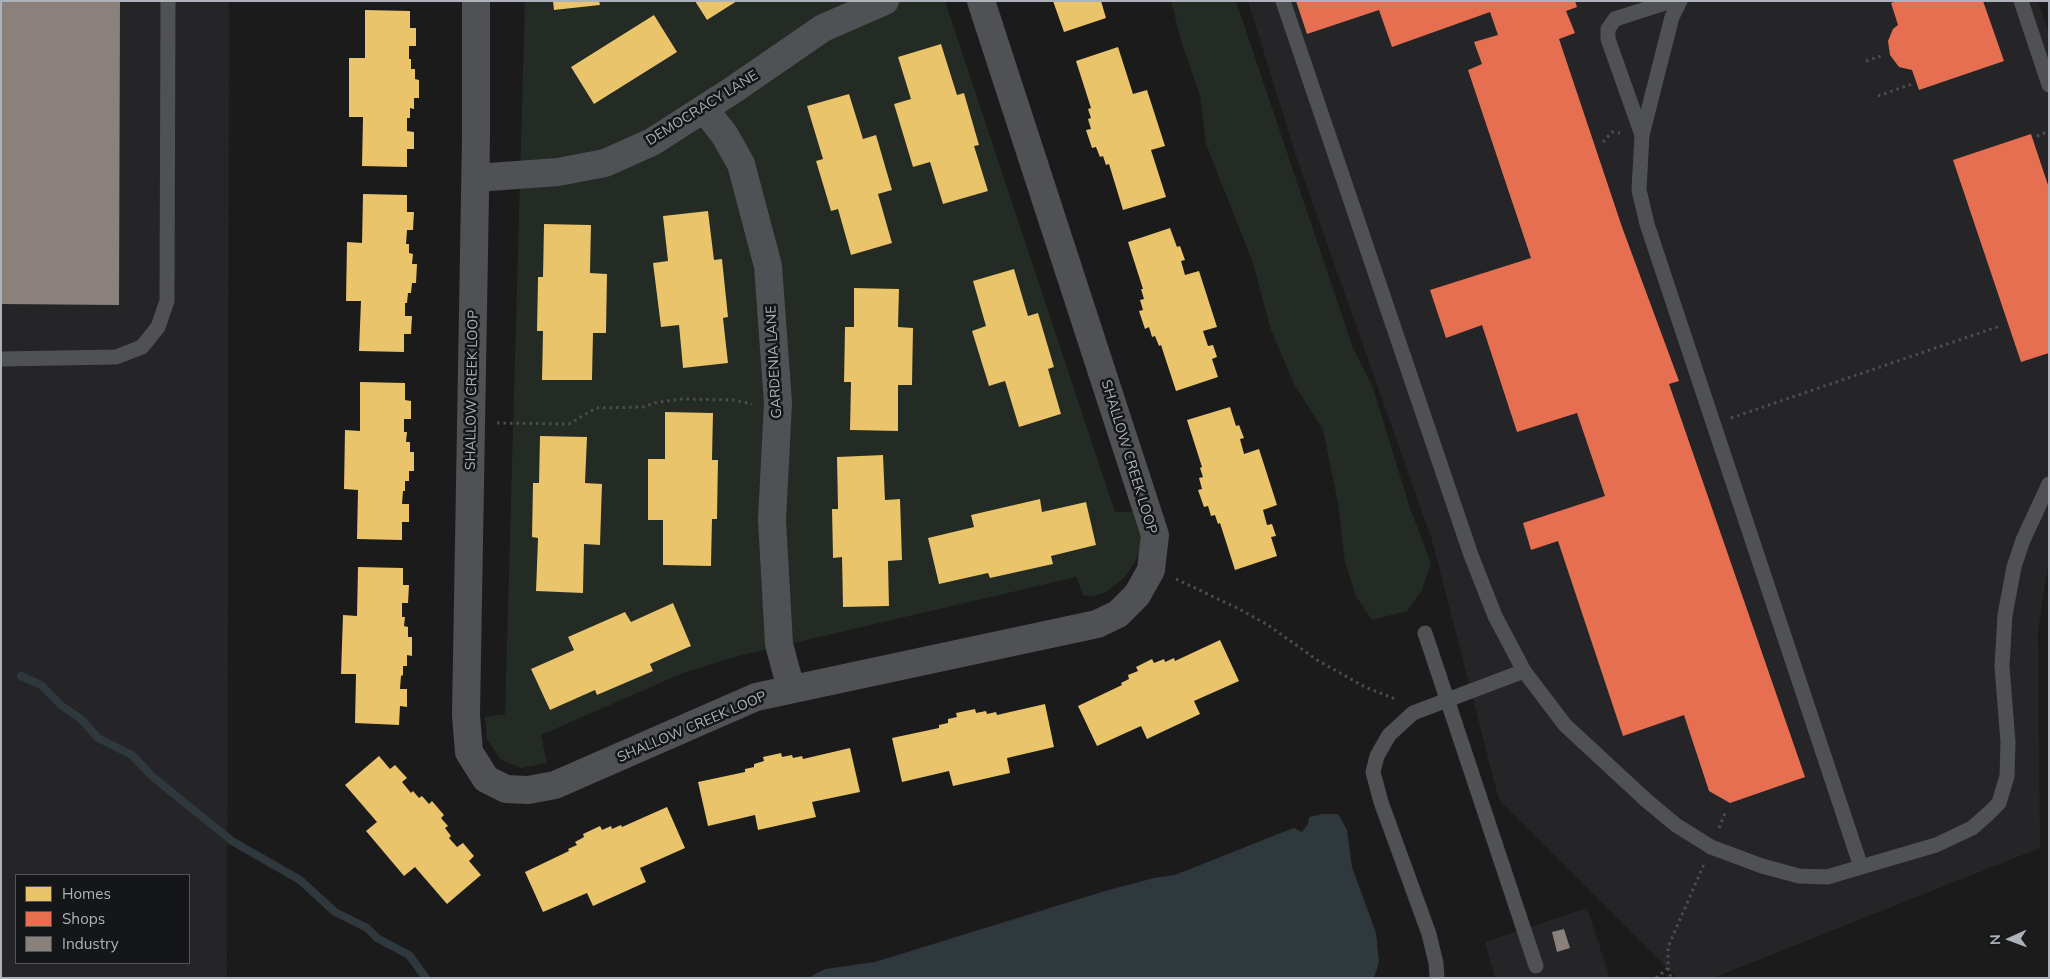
<!DOCTYPE html>
<style>
body{margin:0}
#map{position:relative;width:2050px;height:979px;overflow:hidden;background:#1b1b1c;font-family:Mulish,sans-serif}
canvas{display:block}
.frame{position:absolute;inset:0;border:2px solid #aeb3bb;pointer-events:none}
.legend{position:absolute;left:15px;top:874px;width:175px;height:90px;box-sizing:border-box;background:#151618;border:1px solid #525559;margin:0;padding:6px 9px;list-style:none;font-size:15px;color:#aeb3bb}
.legend li{display:flex;align-items:center;gap:10px;height:25px}
.legend b{width:25px;border:1px solid #525559}
.north{position:absolute;left:1985px;top:914px;width:50px;height:50px;-webkit-text-stroke:4px #151618;paint-order:stroke;rotate:268deg;font-size:14px;font-weight:700;line-height:20px;text-align:center;color:#aeb3bb}
.north::after{content:'';display:block;margin:auto;width:18px;height:22px;background:#aeb3bb;clip-path:polygon(50% 0,100% 100%,50% 72%,0 100%)}
</style>
<div id="map">
<canvas width="2050" height="979"></canvas>
<div class="frame"></div>
<ul class="legend">
<li><b style="height:14px;background:#e9c46a"></b>Homes</li>
<li><b style="height:14px;background:#e76f51"></b>Shops</li>
<li><b style="height:14px;background:#8a817c"></b>Industry</li>
</ul>
<div class="north">N</div>
</div>
<script>
const ctx = document.querySelector('canvas').getContext('2d');
ctx.lineJoin = 'round';
function fillPath(path, color) {
  ctx.fillStyle = color;
  ctx.fill(path, 'evenodd');
}
function toPath(rows) {
  const path = new Path2D();
  for (const r of rows) {
    path.moveTo(r[0], r[1]);
    for (let i = 2; i < r.length; i += 2) path.lineTo(r[i], r[i + 1]);
  }
  return path;
}
function trace(path, color, width, dash) {
  ctx.strokeStyle = color;
  ctx.lineWidth = width;
  ctx.lineCap = dash ? 'butt' : 'round';
  ctx.setLineDash(dash || []);
  ctx.stroke(path);
}
function drawText(font, color, halo, rows, align = 'center') {
  ctx.font = font + ' Mulish,sans-serif';
  ctx.lineWidth = 5;
  ctx.setLineDash([]);
  ctx.textBaseline = 'middle';
  ctx.strokeStyle = halo;
  ctx.fillStyle = color;
  for (const [text, x, y, turn = 0] of rows) {
    ctx.save();
    ctx.translate(x, y);
    ctx.rotate((+turn || 0) * Math.PI / 180);
    ctx.textAlign = isNaN(turn) ? turn : align;
    if (halo) ctx.strokeText(text, 0, 0);
    ctx.fillText(text, 0, 0);
    ctx.restore();
  }
}
const built = toPath([
 [1,1,229,1,227,978,1,978],
 [16,875,189,875,189,963,16,963],
 [1248,1,2038,1,2049,34,2049,560,2038,630,2040,848,1713,978,1677,978,1499,800,1432,540,1296,156],
 [1587,908,1610,978,1495,978,1485,942]
]);
const green = toPath([
 [525,1,553,1,555,10,599,5,599,1,695,1,707,20,737,1,945,1,1115,512,1134,512,1141,530,1140,550,1134,564,1123,579,1106,592,1092,597,1083,595,1076,577,738,656,683,673,541,735,547,763,521,768,501,760,487,739,485,717,505,714],
 [654,15,677,52,595,104,572,66],
 [941,44,957,95,964,93,979,145,974,146,988,191,943,204,930,162,913,167,894,104,911,99,898,57],
 [849,94,863,139,875,135,892,190,878,194,892,243,851,255,838,209,831,211,816,161,823,159,807,106],
 [708,211,714,260,722,260,728,317,723,318,728,363,683,368,679,325,661,327,653,263,668,261,663,216],
 [544,224,591,225,590,273,607,274,606,333,593,333,592,380,542,379,543,331,537,330,538,277,543,277],
 [855,288,899,289,898,327,913,328,912,385,898,385,898,431,850,430,851,382,844,382,845,327,854,327],
 [1038,314,1054,367,1048,369,1061,415,1019,427,1005,381,989,386,972,331],
 [665,412,713,413,712,460,718,461,717,519,712,519,711,565,663,565,663,520,648,520,665,459],
 [587,437,585,483,602,484,600,545,584,544,583,592,536,591,538,538,532,537,533,484,539,483],
 [883,455,885,500,899,499,902,560,888,561,889,606,843,607,842,557,833,557,832,509,838,509,837,457],
 [1039,499,1042,512,1086,502,1096,545,1051,556,1053,564,990,578,988,573,939,584,928,538,974,527,971,515],
 [673,604,691,646,650,664,653,671,598,695,595,690,550,710,531,669,574,650,568,637,625,612,631,622],
 [1171,1,1236,1,1353,348,1373,388,1410,508,1431,563,1422,590,1407,611,1372,620,1356,596,1345,562,1338,503,1323,430,1294,384,1271,330,1253,263,1206,144,1200,95,1182,44]
]);
const water = toPath([
 [1323,814,1338,814,1347,830,1352,867,1376,933,1379,962,1374,978,808,978,825,969,875,962,1105,891,1154,878,1175,875,1278,834,1294,828,1302,832,1308,824,1309,817]
]);
const homes = toPath([
 [553,1,599,1,600,5,554,10],
 [695,1,737,1,707,20],
 [1053,1,1101,1,1106,18,1064,32],
 [365,10,410,11,410,28,416,28,416,46,409,46,409,59,411,59,411,69,415,69,415,79,419,80,419,98,414,98,414,109,410,108,410,118,407,118,407,131,414,132,414,149,407,149,407,167,362,166,363,117,349,117,349,58,365,58],
 [654,15,677,52,594,104,571,67],
 [941,44,957,95,964,93,979,145,974,146,988,191,943,204,930,162,913,167,894,104,911,99,898,57],
 [1118,47,1133,94,1147,90,1165,146,1151,150,1166,197,1123,210,1109,164,1106,165,1103,156,1100,157,1096,147,1092,148,1086,130,1091,129,1088,119,1091,118,1088,109,1091,108,1076,61],
 [849,94,863,139,876,135,892,190,878,194,892,243,851,255,838,209,831,211,816,161,823,159,807,106],
 [363,194,407,195,407,212,414,212,413,230,407,230,406,244,409,244,409,253,413,254,412,264,417,264,416,283,412,283,411,293,408,293,407,303,405,303,405,316,412,316,411,334,404,334,404,352,359,351,361,301,346,301,347,242,362,243],
 [708,211,714,260,722,259,728,317,723,318,728,363,683,368,679,325,661,327,653,263,668,261,663,216],
 [544,224,591,225,590,273,607,274,606,333,593,333,592,380,542,380,543,331,537,331,538,277,543,277],
 [1170,228,1177,247,1180,246,1185,260,1181,261,1185,275,1199,271,1217,327,1203,331,1208,346,1213,345,1217,357,1212,359,1218,377,1176,391,1161,345,1159,346,1155,336,1152,337,1149,327,1145,329,1139,311,1143,310,1140,300,1144,299,1141,289,1143,289,1128,242],
 [1014,269,1028,316,1038,313,1054,367,1048,369,1061,414,1019,427,1005,381,989,386,972,331,986,326,973,281],
 [854,288,899,289,898,327,913,328,912,385,898,385,898,431,850,430,851,382,844,382,845,327,854,327],
 [360,382,405,383,405,400,411,401,411,419,404,419,404,432,407,432,406,442,410,442,410,452,414,452,414,471,409,471,409,481,405,481,405,491,403,491,402,504,409,504,409,522,402,522,402,540,357,539,358,490,344,489,345,430,360,431],
 [1230,407,1236,426,1239,425,1244,438,1240,439,1244,454,1259,449,1277,505,1263,510,1267,525,1272,524,1276,536,1271,537,1277,556,1235,570,1220,523,1218,524,1215,515,1211,516,1208,506,1204,507,1198,490,1202,489,1199,478,1203,477,1200,468,1202,467,1187,420],
 [665,412,713,413,712,460,718,460,717,519,712,519,711,566,663,565,663,520,648,520,648,459,665,459],
 [540,436,587,437,585,483,602,484,600,545,584,544,583,593,536,591,538,538,532,537,533,483,539,483],
 [883,455,885,500,900,499,902,560,888,561,889,606,843,607,842,557,833,558,832,509,838,509,837,457],
 [1040,499,1042,512,1086,502,1096,545,1051,556,1053,564,990,578,988,573,939,584,928,538,974,527,971,515],
 [358,567,403,568,403,585,409,585,408,603,402,603,402,617,405,617,404,626,408,627,408,637,412,637,412,656,407,655,407,666,403,666,403,675,401,676,400,689,407,689,407,707,400,706,399,725,355,723,356,674,341,674,343,615,357,616],
 [673,603,691,646,650,664,653,671,597,695,595,690,550,710,531,669,574,650,568,637,625,612,631,622],
 [1220,640,1239,681,1194,701,1200,714,1147,739,1141,726,1097,746,1078,706,1122,685,1121,683,1129,679,1128,675,1138,671,1136,667,1152,659,1154,663,1164,659,1165,662,1174,658,1175,661],
 [1045,704,1054,747,1007,758,1010,773,953,786,949,771,902,782,892,738,939,728,939,725,948,723,948,719,957,717,956,713,975,709,976,713,986,711,987,714,996,712,997,715],
 [850,748,860,792,812,802,816,817,758,830,755,815,708,826,698,782,745,772,745,769,754,767,754,764,764,761,763,757,781,753,782,757,792,755,793,758,802,756,803,759],
 [379,756,390,769,395,765,407,778,402,782,411,793,413,791,419,798,422,796,429,804,432,801,444,815,441,818,448,826,445,828,451,836,449,838,457,847,463,843,474,856,469,861,481,875,447,904,415,867,404,876,366,831,377,822,345,785],
 [667,807,685,848,640,868,646,882,593,906,587,893,543,912,525,872,569,851,568,849,577,845,575,842,584,837,583,834,600,826,602,830,611,826,612,829,621,825,622,827]
]);
const shops = toPath([
 [1296,1,1575,1,1577,7,1566,11,1575,33,1559,39,1622,227,1679,381,1669,384,1805,777,1730,803,1709,791,1684,715,1623,736,1558,541,1531,550,1523,523,1605,496,1577,413,1517,432,1482,325,1446,338,1430,290,1531,258,1468,70,1482,64,1474,42,1498,35,1490,12,1392,47,1379,10,1307,34],
 [1897,1,1983,1,2004,61,1919,90,1912,70,1899,67,1890,55,1888,41,1893,29,1898,25,1891,3],
 [2031,134,2049,188,2049,353,2021,362,1953,160]
]);
const industry = toPath([
 [1,1,120,1,119,305,1,304],
 [1564,929,1570,948,1557,952,1552,932]
]);
const stream = toPath([
 [21,676,41,685,62,706,81,719,98,738,132,755,153,777,232,841,300,880,335,912,367,928,377,938,409,955,426,978]
]);
const path = toPath([
 [1866,61,1884,55],
 [1878,96,1912,84],
 [2037,136,2049,131],
 [1603,142,1612,132,1620,133],
 [1731,418,2000,326],
 [497,423,569,424,596,408,643,407,658,402,683,399,733,400,752,404],
 [1176,579,1239,609,1268,625,1317,660,1365,687,1398,700],
 [1719,828,1725,813],
 [1668,968,1671,978],
 [1656,978,1668,968,1668,947,1704,864]
]);
const service = toPath([
 [1283,1,1471,555,1495,616,1524,671,1565,725,1647,801,1676,825,1711,847,1762,866,1799,876,1827,877,1936,845,1972,828,1988,814,1999,803,2007,776,2008,742,2002,666,2005,615,2014,567,2023,540,2049,484],
 [1680,1,1672,17,1642,135,1639,190,1647,224,1861,867],
 [2021,1,2049,85],
 [1642,135,1608,39,1608,29,1615,19,1671,1],
 [1,359,116,357,142,347,158,327,167,301,168,1],
 [1425,633,1536,966],
 [1437,978,1436,963,1429,934,1381,802,1373,772,1377,756,1389,735,1413,713,1524,671]
]);
const minor = toPath([
 [476,1,476,137,466,715,469,752,486,779,506,789,528,790,555,785,756,697,1097,624,1118,614,1137,595,1151,570,1155,535,981,1],
 [704,109,724,134,741,164,768,266,778,403,772,520,779,644,791,689],
 [476,178,558,172,605,163,652,142,733,90,823,28,885,1]
]);
const streetNames = [
 ["DEMOCRACY LANE",702,108,-32],
 ["GARDENIA LANE",774,362,-93],
 ["SHALLOW CREEK LOOP",472,390,-89],
 ["SHALLOW CREEK LOOP",1129,457,73],
 ["SHALLOW CREEK LOOP",692,727,-23]
];
fillPath(built, '#252528');
fillPath(green, '#232b24');
fillPath(water, '#2f383d');
fillPath(homes, '#e9c46a');
fillPath(shops, '#e76f51');
fillPath(industry, '#8a817c');
trace(stream, '#2f383d', 8);
trace(path, '#4b4d4f', 3, [2.5, 4]);
trace(service, '#505154', 15);
trace(minor, '#505154', 28);
drawText('14px', '#aeb3bb', '#151618', streetNames);
</script>
